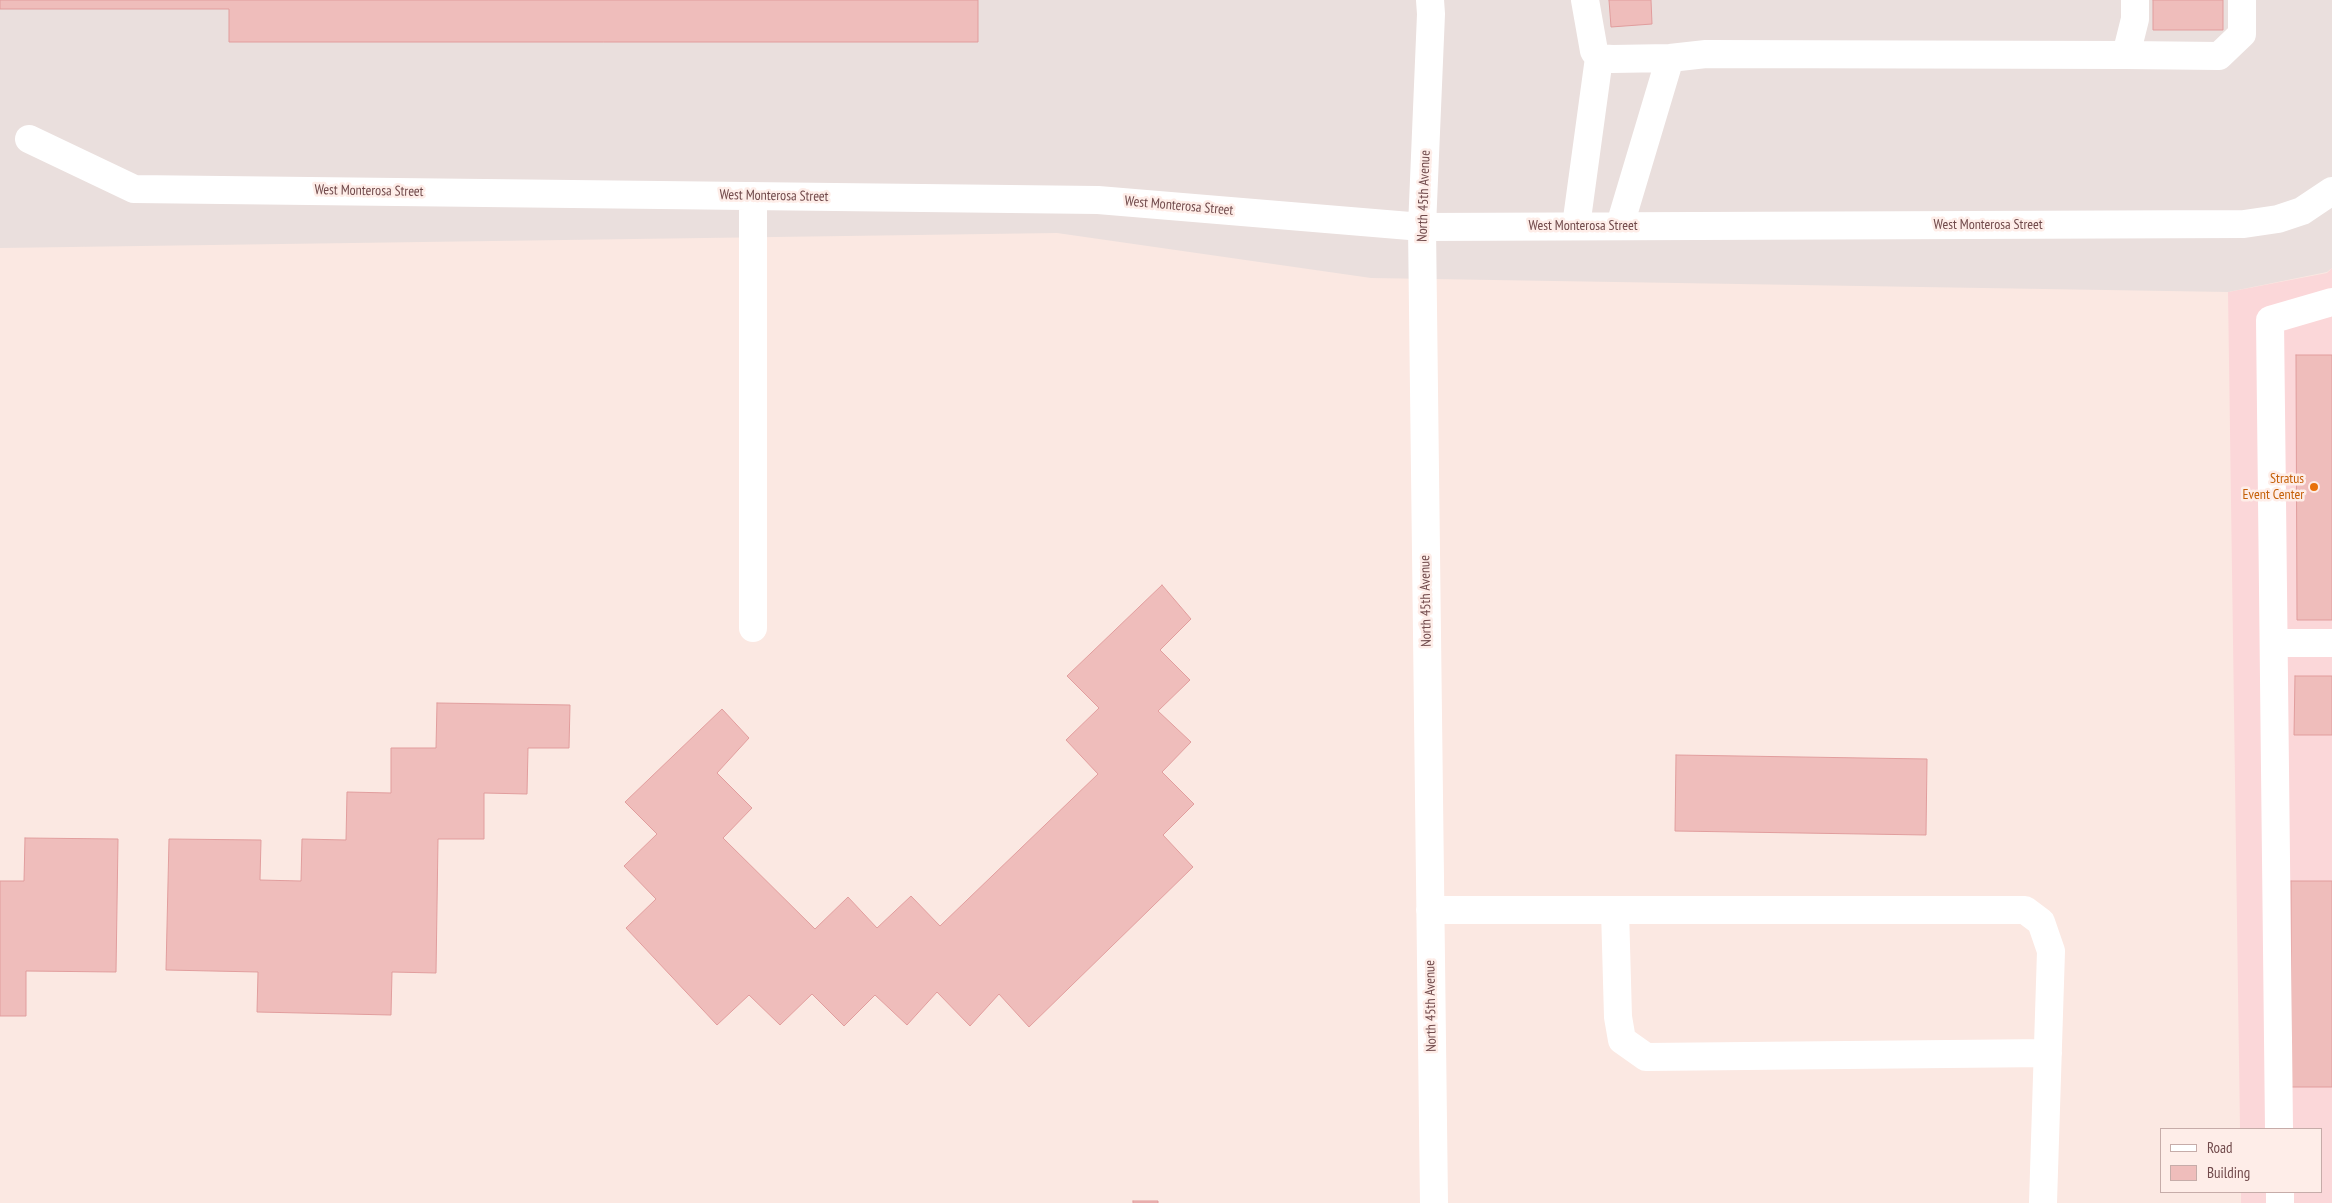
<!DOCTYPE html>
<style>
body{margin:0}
#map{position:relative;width:2332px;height:1203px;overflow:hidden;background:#fbe8e2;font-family:"PT Sans Narrow",sans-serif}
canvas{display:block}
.legend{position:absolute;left:2160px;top:1128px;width:162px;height:65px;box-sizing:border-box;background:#feede8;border:1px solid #c6aca9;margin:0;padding:6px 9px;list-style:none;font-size:15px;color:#714a4b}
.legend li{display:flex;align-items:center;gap:10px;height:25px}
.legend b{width:25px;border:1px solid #c6aca9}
</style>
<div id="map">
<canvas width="2332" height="1203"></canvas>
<ul class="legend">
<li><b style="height:6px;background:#fff"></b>Road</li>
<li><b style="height:14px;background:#efbdbb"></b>Building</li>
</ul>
</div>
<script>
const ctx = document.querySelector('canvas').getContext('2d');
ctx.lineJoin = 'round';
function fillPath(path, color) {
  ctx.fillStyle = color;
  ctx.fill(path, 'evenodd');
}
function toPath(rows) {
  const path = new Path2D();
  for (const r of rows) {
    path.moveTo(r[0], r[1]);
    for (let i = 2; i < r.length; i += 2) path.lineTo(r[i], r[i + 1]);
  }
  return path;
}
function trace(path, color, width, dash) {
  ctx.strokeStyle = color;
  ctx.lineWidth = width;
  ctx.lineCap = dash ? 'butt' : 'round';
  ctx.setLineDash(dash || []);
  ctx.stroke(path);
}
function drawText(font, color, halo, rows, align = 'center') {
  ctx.font = font + ' "PT Sans Narrow",sans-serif';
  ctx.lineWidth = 5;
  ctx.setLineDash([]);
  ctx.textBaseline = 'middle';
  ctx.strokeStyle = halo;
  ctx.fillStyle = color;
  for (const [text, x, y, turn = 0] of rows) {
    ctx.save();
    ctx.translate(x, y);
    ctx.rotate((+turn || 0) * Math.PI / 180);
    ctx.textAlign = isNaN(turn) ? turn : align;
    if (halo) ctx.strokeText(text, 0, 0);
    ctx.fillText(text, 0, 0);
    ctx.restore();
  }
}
const commercial = toPath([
 [2332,268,2332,1203,2241,1203,2241,1192,2321,1192,2321,1129,2240,1129,2228,292,2327,273]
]);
const industrial = toPath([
 [0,0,2332,0,2332,268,2327,272,2228,292,1371,278,1057,233,0,248]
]);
const building = toPath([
 [0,0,978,0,978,42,229,42,229,9,0,9,0,0],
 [1609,0,1651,0,1652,24,1611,27,1609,0],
 [2153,0,2223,0,2223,30,2153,30,2153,0],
 [2296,355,2332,355,2332,620,2297,620,2296,355],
 [1162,585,1191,619,1160,650,1190,680,1158,711,1191,742,1162,772,1194,804,1163,835,1193,867,1029,1027,999,994,970,1026,937,992,907,1025,875,995,844,1026,812,994,780,1025,749,995,717,1025,626,928,656,899,624,866,657,834,625,802,722,709,749,738,717,773,752,808,723,838,815,929,848,897,877,928,911,896,940,926,1098,774,1066,740,1099,708,1067,676,1162,585],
 [2295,676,2332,676,2332,735,2294,735,2295,676],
 [437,703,570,705,569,748,528,748,527,794,484,793,484,839,438,839,436,973,392,972,391,1015,257,1012,258,972,166,970,169,839,261,840,260,880,301,881,302,839,346,840,347,792,391,793,391,748,436,748,437,703],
 [1676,755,1927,759,1926,835,1675,831,1676,755],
 [25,838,118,839,116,972,26,971,26,1016,0,1016,0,881,24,881,25,838],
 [2291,881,2332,881,2332,1087,2291,1087,2291,881],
 [1133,1201,1158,1201,1158,1203,1133,1203,1133,1201]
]);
const minor = toPath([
 [1430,0,1431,14,1422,227,1434,1203],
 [1585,0,1594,51,1599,58,1612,59,1670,58,1706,54,2126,55,2135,19,2135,0],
 [2126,55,2219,56,2242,34,2242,0],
 [29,139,134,189,1098,200,1422,227,2244,224,2278,219,2302,211,2332,191],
 [753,196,753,628],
 [1620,225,1670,58],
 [1576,226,1599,58],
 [2274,643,2332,643],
 [1430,910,2025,910,2041,922,2051,951,2043,1203],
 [1615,910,1618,1017,1622,1040,1646,1057,2048,1053],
 [2279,1129,2270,320,2332,302],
 [2280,1192,2280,1203]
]);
const markers = [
 [2314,487,5,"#e8710a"]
];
const streetNames = [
 ["West Monterosa Street",369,191,1],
 ["West Monterosa Street",774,196,1],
 ["North 45th Avenue",1424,196,-88],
 ["West Monterosa Street",1179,206,5],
 ["West Monterosa Street",1988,225],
 ["West Monterosa Street",1583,226],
 ["North 45th Avenue",1426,601,-91],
 ["North 45th Avenue",1431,1006,-91]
];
const foodNames = [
 ["Stratus",2304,479],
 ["Event Center",2304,495]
];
fillPath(commercial, '#fbd7d9');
fillPath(industrial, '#eadfdd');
fillPath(building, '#efbdbb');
trace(building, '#e19d9d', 1);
trace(minor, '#fff', 28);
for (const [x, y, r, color] of markers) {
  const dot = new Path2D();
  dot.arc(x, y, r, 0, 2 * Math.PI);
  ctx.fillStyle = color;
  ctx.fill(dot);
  trace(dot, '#feede8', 2);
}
drawText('14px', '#714a4b', '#feede8', streetNames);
drawText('14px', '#c56008', '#feede8', foodNames, 'right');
</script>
